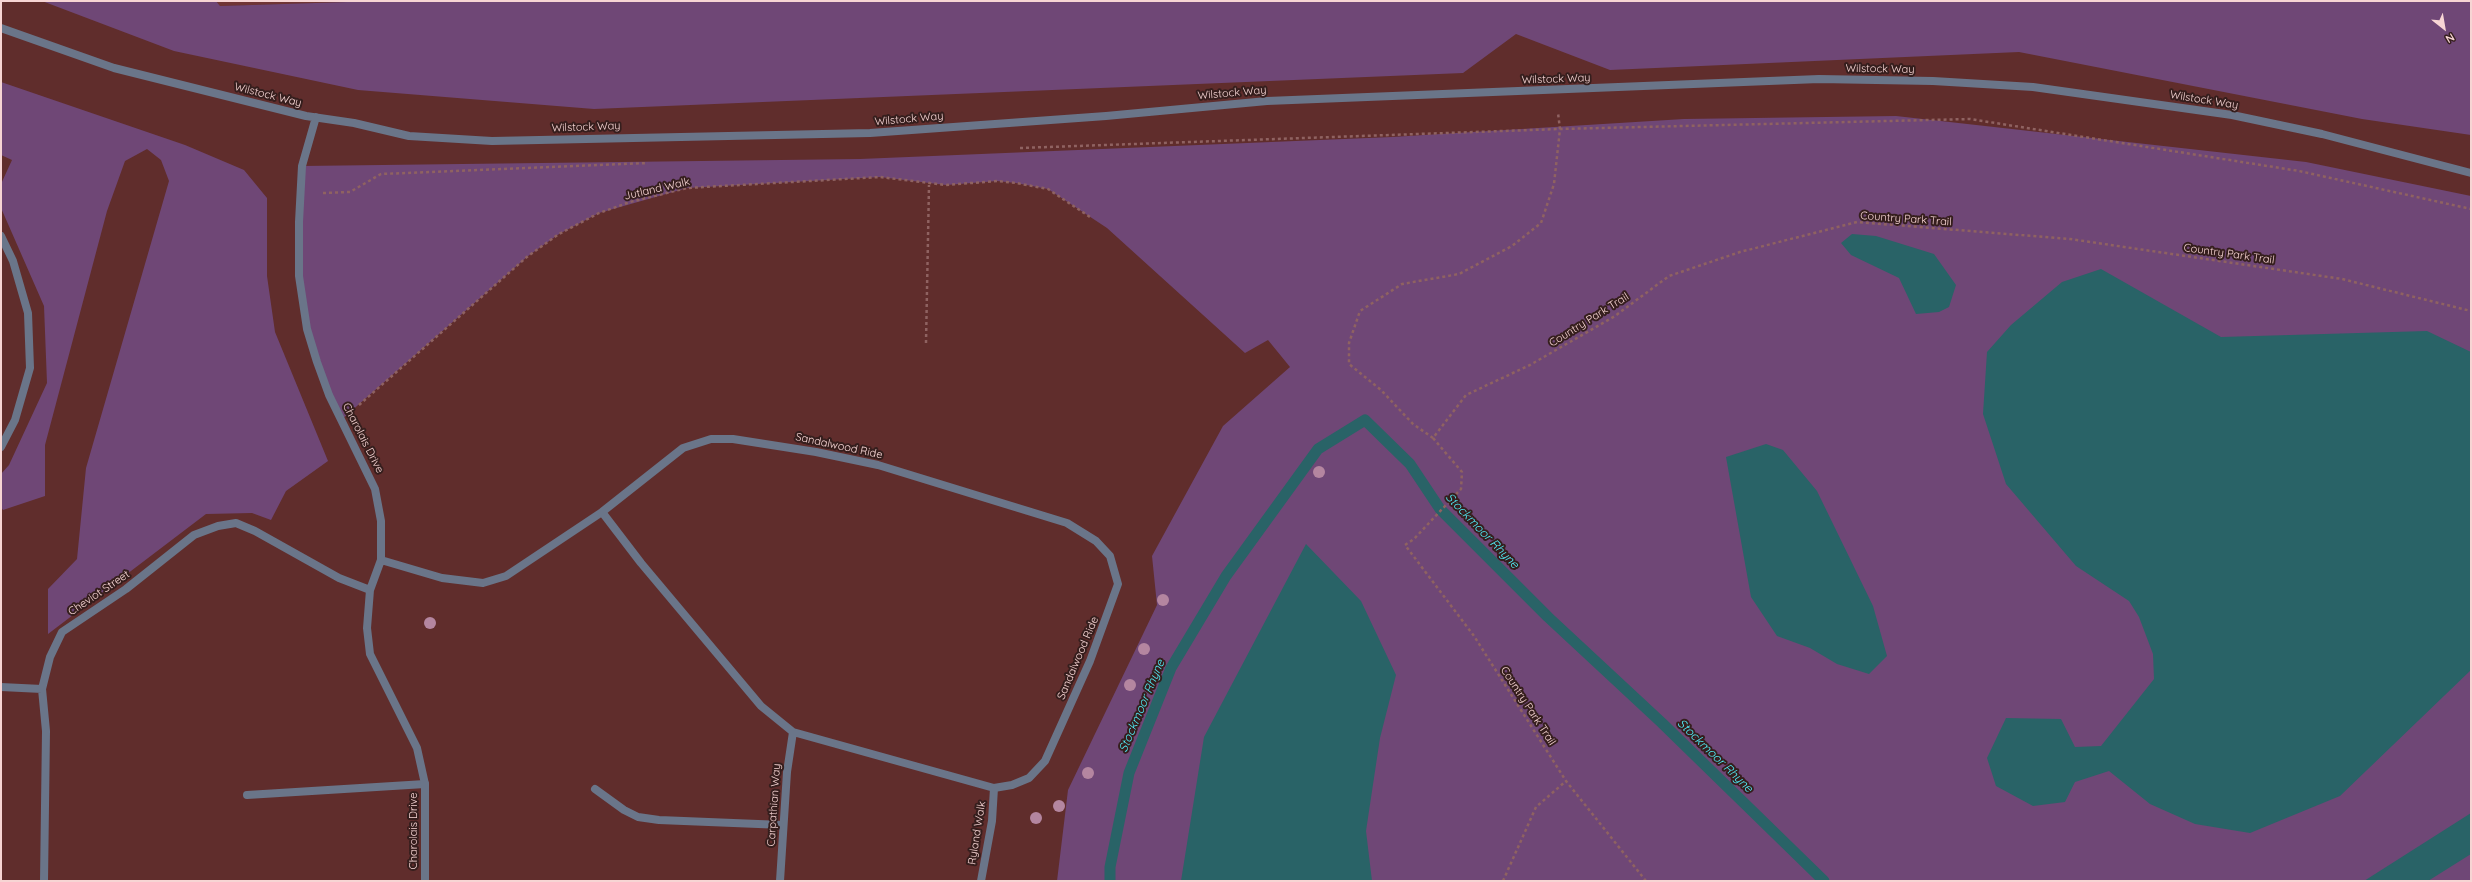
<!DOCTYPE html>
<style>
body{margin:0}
#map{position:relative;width:2472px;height:882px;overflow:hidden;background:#602d2c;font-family:Quicksand,sans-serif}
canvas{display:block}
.frame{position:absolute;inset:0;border:2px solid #f7d5d4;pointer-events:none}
.north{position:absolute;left:2424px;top:8px;width:40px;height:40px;-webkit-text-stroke:3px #351e1d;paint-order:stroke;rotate:149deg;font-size:11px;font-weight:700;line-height:16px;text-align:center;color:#f7d5d4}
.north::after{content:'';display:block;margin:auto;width:14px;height:18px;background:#f7d5d4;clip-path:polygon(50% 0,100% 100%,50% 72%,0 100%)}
</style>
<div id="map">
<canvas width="2472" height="882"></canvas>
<div class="frame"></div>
<div class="north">N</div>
</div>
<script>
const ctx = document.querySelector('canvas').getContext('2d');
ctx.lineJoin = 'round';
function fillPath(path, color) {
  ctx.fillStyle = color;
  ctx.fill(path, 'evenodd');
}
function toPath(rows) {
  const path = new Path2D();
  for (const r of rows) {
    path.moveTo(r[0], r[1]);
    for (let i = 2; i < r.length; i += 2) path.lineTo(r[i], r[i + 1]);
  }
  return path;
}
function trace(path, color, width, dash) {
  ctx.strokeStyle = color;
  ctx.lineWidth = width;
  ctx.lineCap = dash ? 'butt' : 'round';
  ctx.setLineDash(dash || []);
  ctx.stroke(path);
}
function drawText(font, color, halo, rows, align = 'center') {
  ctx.font = font + ' Quicksand,sans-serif';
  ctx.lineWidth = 4;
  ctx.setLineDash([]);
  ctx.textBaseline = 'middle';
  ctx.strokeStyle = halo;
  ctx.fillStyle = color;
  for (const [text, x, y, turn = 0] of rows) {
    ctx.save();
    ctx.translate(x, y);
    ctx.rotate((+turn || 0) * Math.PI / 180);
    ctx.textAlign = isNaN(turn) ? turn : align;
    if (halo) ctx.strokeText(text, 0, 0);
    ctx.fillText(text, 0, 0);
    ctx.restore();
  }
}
const built = toPath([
 [216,1,379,1,220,6]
]);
const green = toPath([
 [42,1,216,1,220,6,379,1,2471,1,2471,135,2362,119,2019,52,1610,70,1516,34,1463,73,594,109,358,90,174,51],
 [1,82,185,145,244,170,267,198,267,276,275,332,328,461,286,491,271,520,252,513,206,514,48,634,48,589,77,559,86,468,169,181,161,160,147,149,125,161,107,211,45,445,45,496,3,510,1,507,1,474,9,465,47,383,44,306,1,208,1,184,12,160,1,155],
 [1896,116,2306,162,2471,196,2471,881,1057,881,1068,790,1157,605,1152,556,1223,426,1290,367,1268,340,1245,353,1107,228,1048,189,1016,183,997,181,946,185,880,177,687,188,599,213,559,234,528,256,341,420,317,362,299,276,302,166,860,159,1392,137,1684,119]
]);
const water = toPath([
 [1852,234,1876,236,1934,254,1956,285,1949,307,1939,312,1916,314,1899,278,1851,255,1841,243],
 [2101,269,2221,337,2427,331,2471,352,2471,670,2340,796,2250,833,2195,824,2150,804,2109,771,2075,782,2065,802,2033,806,1996,786,1987,758,2006,718,2061,719,2075,747,2101,746,2154,679,2153,654,2139,617,2129,601,2076,566,2006,484,1983,414,1987,352,2011,325,2062,282],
 [1766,444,1783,450,1817,491,1873,606,1887,656,1869,674,1837,664,1810,648,1777,636,1751,597,1726,457],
 [1306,544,1361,601,1396,675,1380,738,1366,831,1372,881,1181,881,1204,737],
 [2471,813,2471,854,2428,881,2364,881]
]);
const stream = toPath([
 [1110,881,1110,867,1129,773,1171,668,1226,576,1318,449,1365,420,1410,464,1440,509,1548,617,1662,723,1824,881]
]);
const path = toPath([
 [1020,148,1560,129,1970,119,2299,171,2471,209],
 [323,193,350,192,381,174,648,163],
 [926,343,929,185],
 [359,405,528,256,559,234,599,213,630,202,687,188,880,177,946,185,997,181,1016,183,1048,189,1090,217],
 [1433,438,1413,424,1381,390,1349,364,1349,343,1360,311,1402,284,1459,274,1512,246,1541,223,1554,184,1560,129,1558,113],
 [1503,881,1536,807,1566,781],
 [1646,881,1566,781,1474,636,1405,545,1414,539,1461,489,1462,472,1433,438,1466,395,1530,365,1615,316,1669,276,1740,252,1857,222,2070,239,2342,279,2471,311]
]);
const service = toPath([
 [1,236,13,261,28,313,30,368,15,420,1,447],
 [595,789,624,810,638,817,659,820,783,825],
 [247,795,425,784]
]);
const minor = toPath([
 [1,28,114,68,306,116,354,123,409,136,492,141,870,133,1106,116,1267,101,1819,79,1933,81,2033,87,2232,115,2322,134,2471,173],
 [316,117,302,166,299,222,299,276,307,329,317,362,329,395,375,489,381,521,381,560,370,590,367,628,370,654,417,748,425,784,425,881],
 [381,560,442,578,483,583,506,576,602,512,683,448,711,439,733,439,816,452,878,465,1067,523,1096,541,1110,556,1118,584,1090,661,1045,761,1029,778,1012,785,994,788,793,732,761,706,641,563,602,512],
 [1,687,42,689],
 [44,881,46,731,42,689,50,657,62,632,126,589,194,535,218,526,236,523,255,531,339,578,370,590],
 [780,881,787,772,793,732],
 [981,881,992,821,994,788]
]);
const trees = [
 [1319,472],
 [1163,600],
 [430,623],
 [1144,649],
 [1130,685],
 [1088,773],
 [1059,806],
 [1036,818]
];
const streetNames = [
 ["Wilstock Way",1880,69,1],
 ["Wilstock Way",1556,79,-2],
 ["Wilstock Way",1232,93,-5],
 ["Wilstock Way",268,95,14],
 ["Wilstock Way",2204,100,9],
 ["Wilstock Way",909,119,-5],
 ["Wilstock Way",586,127,-2],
 ["Jutland Walk",657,189,-13],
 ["Country Park Trail",1906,219,4],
 ["Country Park Trail",2229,254,8],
 ["Country Park Trail",1589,320,-32],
 ["Charolais Drive",363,438,63],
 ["Sandalwood Ride",839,446,12],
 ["Cheviot Street",99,593,-34],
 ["Sandalwood Ride",1078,658,-67],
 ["Country Park Trail",1528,706,57],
 ["Carpathian Way",774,805,-86],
 ["Charolais Drive",414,831,-90],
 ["Ryland Walk",977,833,-81]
];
const waterNames = [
 ["Stockmoor Rhyne",1482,531,46],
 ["Stockmoor Rhyne",1142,706,-67],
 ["Stockmoor Rhyne",1715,756,44]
];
fillPath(built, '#703535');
fillPath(green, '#6f4776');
fillPath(water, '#296367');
trace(stream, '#296367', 11);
trace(path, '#8f6261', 2.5, [3, 3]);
trace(service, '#6a7589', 8);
trace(minor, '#6a7589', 8);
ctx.fillStyle = '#b486a0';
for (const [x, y] of trees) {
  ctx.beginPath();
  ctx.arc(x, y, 6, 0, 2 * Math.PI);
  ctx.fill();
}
drawText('11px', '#f7d5d4', '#351e1d', streetNames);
drawText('italic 12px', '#50f0fa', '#351e1d', waterNames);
</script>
